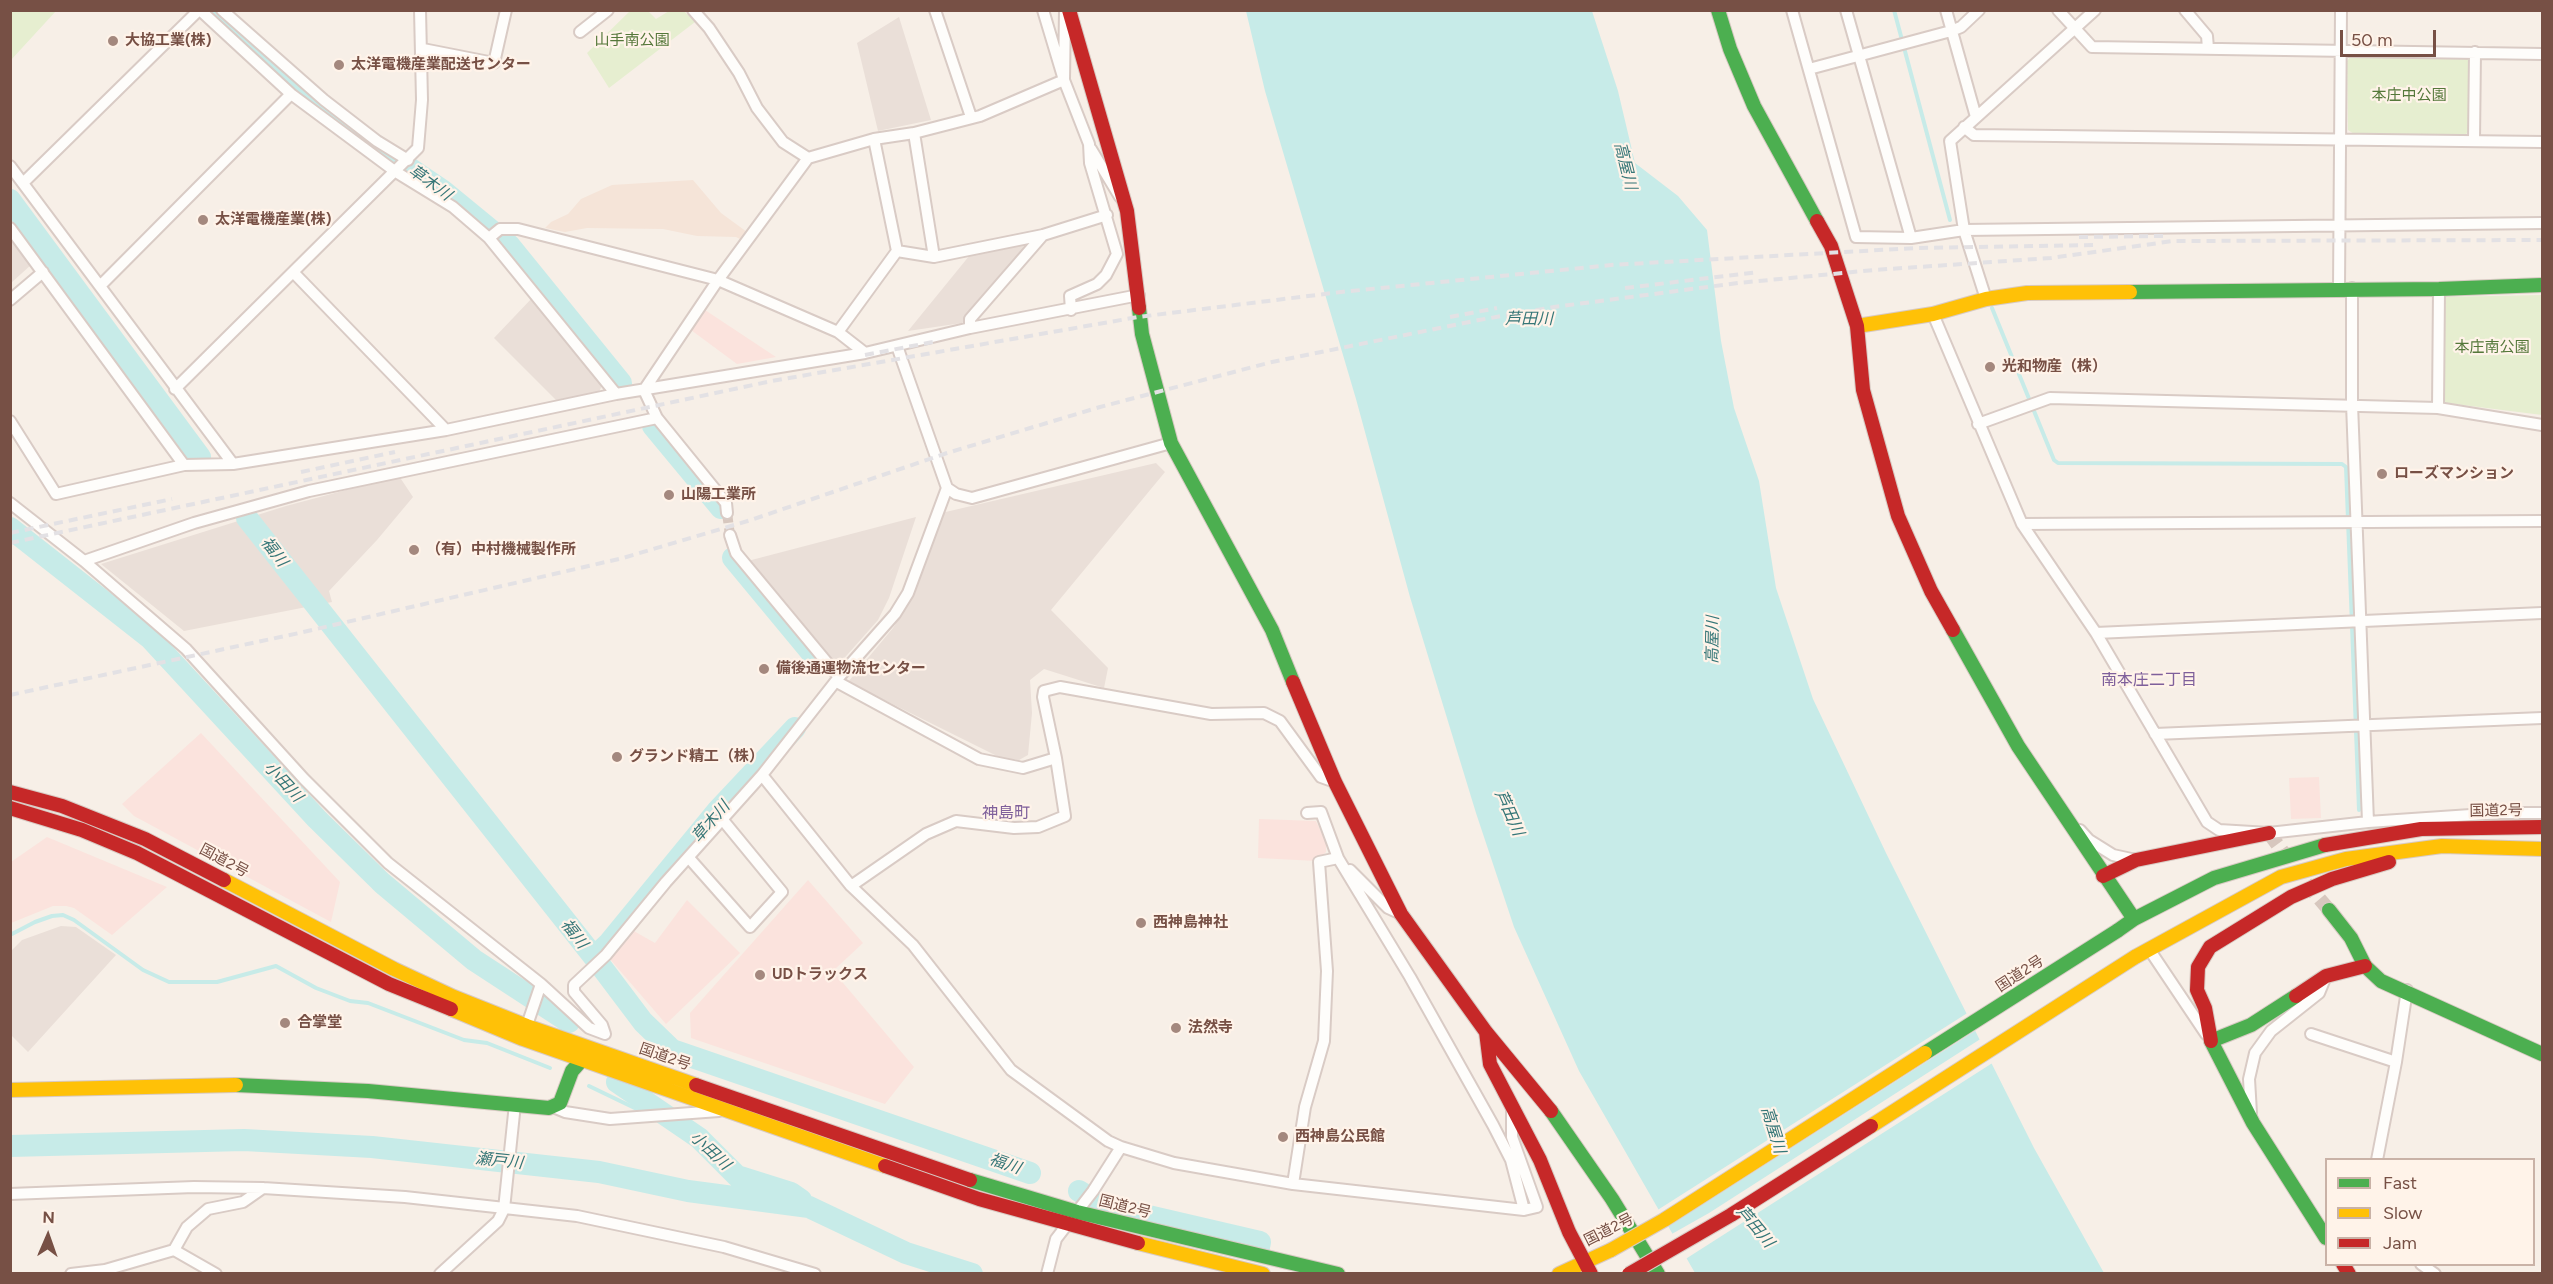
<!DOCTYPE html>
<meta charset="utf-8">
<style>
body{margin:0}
#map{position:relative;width:2553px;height:1284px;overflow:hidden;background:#f7efe7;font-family:Figtree,sans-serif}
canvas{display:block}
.frame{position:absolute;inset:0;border:12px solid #775045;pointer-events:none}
.legend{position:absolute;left:2325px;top:1158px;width:210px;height:108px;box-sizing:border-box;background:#fff3e9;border:2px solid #c9b2a7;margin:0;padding:8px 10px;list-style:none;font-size:18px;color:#775045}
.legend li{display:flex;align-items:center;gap:12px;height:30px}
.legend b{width:30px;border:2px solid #c9b2a7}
.north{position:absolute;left:18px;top:1206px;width:60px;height:60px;-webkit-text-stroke:4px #fff3e9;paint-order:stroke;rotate:2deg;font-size:16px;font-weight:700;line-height:24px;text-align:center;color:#775045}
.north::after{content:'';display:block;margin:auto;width:21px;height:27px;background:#775045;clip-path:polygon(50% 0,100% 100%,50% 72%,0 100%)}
.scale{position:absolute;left:2340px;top:30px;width:96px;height:27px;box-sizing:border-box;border:3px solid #775045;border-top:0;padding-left:8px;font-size:18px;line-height:21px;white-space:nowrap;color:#775045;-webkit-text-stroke:4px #fff3e9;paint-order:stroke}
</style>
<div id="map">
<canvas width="2553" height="1284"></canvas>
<div class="frame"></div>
<ul class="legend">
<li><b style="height:8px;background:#4caf50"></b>Fast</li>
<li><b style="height:8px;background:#ffc107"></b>Slow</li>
<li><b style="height:8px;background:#c62828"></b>Jam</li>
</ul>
<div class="north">N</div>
<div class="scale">50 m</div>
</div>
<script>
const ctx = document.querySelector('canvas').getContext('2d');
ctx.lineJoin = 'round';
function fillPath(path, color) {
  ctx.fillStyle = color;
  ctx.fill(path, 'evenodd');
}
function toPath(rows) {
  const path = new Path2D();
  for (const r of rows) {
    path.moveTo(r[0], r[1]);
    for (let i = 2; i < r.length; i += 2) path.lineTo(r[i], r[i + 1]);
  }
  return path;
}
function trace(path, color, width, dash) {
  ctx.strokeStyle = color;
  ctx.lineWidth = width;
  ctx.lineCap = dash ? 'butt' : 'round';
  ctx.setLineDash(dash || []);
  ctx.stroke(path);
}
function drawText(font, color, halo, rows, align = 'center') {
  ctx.font = font + ' Figtree,"Noto Sans JP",sans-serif';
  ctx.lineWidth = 4.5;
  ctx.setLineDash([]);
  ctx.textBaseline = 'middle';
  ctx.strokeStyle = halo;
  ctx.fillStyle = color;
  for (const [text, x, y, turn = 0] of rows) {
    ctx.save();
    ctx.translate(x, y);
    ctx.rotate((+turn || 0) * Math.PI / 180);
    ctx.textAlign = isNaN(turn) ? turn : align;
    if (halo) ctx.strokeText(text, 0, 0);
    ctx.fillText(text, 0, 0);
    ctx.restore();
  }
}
const residential = toPath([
 [693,180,721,213,747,232,742,240,736,237,697,236,663,229,587,228,565,232,545,228,551,222,568,214,581,199,612,185]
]);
const commercial = toPath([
 [705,310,776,357,737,364,691,330],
 [201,733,340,882,331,922,134,816,122,804],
 [2319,777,2321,818,2291,819,2289,778],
 [1259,819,1316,821,1326,842,1326,852,1317,861,1258,858],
 [47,837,167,887,112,935,74,908,66,906,53,906,11,923,11,862],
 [808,880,863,943,833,971,914,1067,885,1104,691,1038,690,1013],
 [687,900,740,953,666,1024,609,958,632,930,655,943]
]);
const industrial = toPath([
 [899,17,931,120,878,131,857,43],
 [10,235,32,264,11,283,10,283],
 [1032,239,962,323,908,331,974,250],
 [533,297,603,383,599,392,556,400,494,338],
 [1156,463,1165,472,1051,610,1108,668,1104,688,1044,669,1030,680,1032,713,1028,755,1019,760,1001,758,848,682,893,628,907,605,937,514],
 [399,476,413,497,377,540,329,591,332,602,184,631,101,564,286,506],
 [916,517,889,598,878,620,832,672,740,563],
 [61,926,76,927,116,955,28,1052,11,1035,11,951,22,940]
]);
const green = toPath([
 [11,10,56,11,11,60,10,11],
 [630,11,648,11,656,19,669,11,684,11,695,22,609,88,587,53],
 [2351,56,2470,58,2470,128,2465,136,2354,134,2348,130,2347,61],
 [2542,295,2542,415,2447,403,2440,398,2442,297]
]);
const water = toPath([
 [1246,11,1592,11,1618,91,1635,163,1678,196,1707,230,1721,341,1734,408,1759,481,1776,588,1813,699,1886,853,2034,1148,2104,1273,1695,1273,1579,1071,1514,927,1476,813,1410,597,1356,399,1265,91]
]);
const pier = toPath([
 [1969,1012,1978,1029,1666,1228,1656,1211],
 [1982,1038,1994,1062,1684,1260,1670,1235,1709,1213]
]);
const stream = toPath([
 [1894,10,1950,220],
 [1992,308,2054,460,2058,463,2342,464,2346,467,2359,810],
 [10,935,35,922,52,916,63,915,74,920,143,970,169,982,217,982,276,966,316,988,350,1001,368,1003,464,1040,487,1043,550,1068],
 [589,1086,645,1113],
 [660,1119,690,1132]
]);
const river = toPath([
 [213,10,337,119,442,190,509,245,621,383],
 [10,200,200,457],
 [653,426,721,508],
 [247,518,594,957,643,1022,672,1050,1030,1173],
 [10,528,150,638,317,819,382,883,474,960,569,1022],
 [733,558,820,663],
 [594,957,609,943,718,810,795,728],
 [617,1082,699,1138,737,1176,791,1193,801,1200],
 [10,1146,244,1140,372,1147,599,1172,688,1191,809,1207,906,1253,972,1274],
 [1079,1191,1101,1205,1260,1242,1259,1247]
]);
const streetTunnel = toPath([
 [727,513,730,535]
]);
const secondaryTunnel = toPath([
 [2269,833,2291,863],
 [2306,883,2329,910]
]);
const street = toPath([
 [200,10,291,94,396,172,453,207,489,238,616,394],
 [222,10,324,100,377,141,408,160],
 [693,10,709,28,739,73,757,108,783,142,808,158,874,139,914,133,980,116,1064,80,1065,10],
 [935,10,971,117],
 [1043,10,1064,80,1089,144,1090,163,1117,254,1106,275,1097,284,1070,296,1071,310],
 [1792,10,1856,237,1911,238],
 [1846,10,1911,238,1964,230,2542,223],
 [1946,10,1976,117],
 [2058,10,2092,47,2542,54],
 [2185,10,2207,36,2208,48],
 [580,32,608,10],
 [423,49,494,63,506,10],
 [1809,69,1951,31,1961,27,1979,10],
 [1964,127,1974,135,2542,142],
 [914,133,934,257],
 [2474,140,2475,52],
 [1091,149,1120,197],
 [10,166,233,464],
 [24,182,199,10],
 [10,228,184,465],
 [489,238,500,229,518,229,718,280,838,332,865,353],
 [897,251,934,257,1043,235,1107,215],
 [293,272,446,430],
 [100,286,291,94],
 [2339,288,2341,10],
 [2352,288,2352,404,2368,822],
 [1986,299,1964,230,1950,141,2095,10],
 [10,300,43,272],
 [1933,314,2022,524,2096,633,2207,822,2219,830,2269,833,2368,822,2500,813,2542,813],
 [970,328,970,319,1043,235],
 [838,332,897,251,874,139],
 [897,346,947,488,956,494,972,498,1171,443],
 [175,389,418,148,422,100,420,10],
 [2438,408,2439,289],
 [657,418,726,503,727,513],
 [10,421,56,494,184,465,233,464,446,430,616,394,865,353,970,328,1139,295],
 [1978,424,2050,398,2438,408,2542,425],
 [10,503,84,561,186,649,304,779,388,863,541,984,525,1031],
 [2022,524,2542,521],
 [84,561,194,523,309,491,657,418,644,390,718,280,808,158],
 [2096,633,2542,613],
 [839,677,895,614,908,593,947,488],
 [837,682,979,759,1023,768,1056,758,1043,697,1044,691,1060,687,1211,714,1264,713,1280,721,1321,777,1335,782],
 [2155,734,2542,718],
 [762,775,851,886,913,945,1011,1070,1108,1141,1121,1147],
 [2080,830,2089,840,2113,855,2136,860],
 [689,858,750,927,782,892,722,819],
 [1350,870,1388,908,1401,914],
 [851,886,926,834,956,821,1014,828,1038,827,1065,816,1056,758],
 [2149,949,2206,1034],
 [541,984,589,1028,605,1034],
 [605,1034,602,1025,574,992,574,985,606,955,666,882,762,775,839,677,736,553,730,535],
 [2311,1034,2396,1062],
 [553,1107,565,1112,610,1119,719,1111],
 [1512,1108,1512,1137,1537,1207,1524,1210],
 [2251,1113,2249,1079,2255,1053,2271,1031,2319,993,2326,976],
 [2377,1160,2396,1062,2407,990],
 [1293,1184,1305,1107,1324,1041,1327,971,1319,862,1338,858],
 [10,1194,194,1187,263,1188,405,1197,577,1216,724,1247,815,1274],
 [174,1250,216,1274],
 [2421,1264,2435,1274],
 [71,1274,105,1270,174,1250,187,1227,208,1209,243,1202,263,1188],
 [440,1274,498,1221,504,1209,515,1104],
 [1047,1274,1056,1239,1093,1191,1121,1147,1174,1163,1293,1184,1524,1210,1511,1160,1493,1125,1410,977,1338,858,1321,812,1307,813]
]);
const fast = toPath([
 [1718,10,1730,49,1754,106,1817,221],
 [2130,292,2439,289,2542,285],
 [1139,308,1142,334,1171,443,1272,630,1293,682],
 [1953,630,2018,746,2134,919],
 [2329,910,2351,938,2365,966,2381,981,2542,1054],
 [2117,931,2134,919,2214,878,2325,845],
 [2296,996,2251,1025,2211,1041,2253,1123,2326,1238],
 [236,1085,368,1091,549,1108,560,1103,572,1071,588,1053],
 [1551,1111,1612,1199,1658,1274],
 [970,1180,1077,1212,1338,1274]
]);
const slow = toPath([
 [1857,326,1933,314,1986,299,2027,293,2130,292],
 [224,880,394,969,454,997,527,1026,696,1085],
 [2135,957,2281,877,2346,859,2442,846,2542,849],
 [451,1009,523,1039,885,1166],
 [10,1090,236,1085],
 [1138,1243,1263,1274],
 [1559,1274,1611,1250]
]);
const jam = toPath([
 [1069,10,1127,211,1139,308],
 [1817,221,1831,246,1857,326,1863,390,1898,516,1931,591,1953,630],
 [1293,682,1335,782,1401,914,1486,1032,1551,1111],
 [10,792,62,806,145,839,224,880],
 [10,808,82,830,137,853,389,984,451,1009],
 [2325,845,2421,829,2542,827],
 [2103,876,2136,860,2269,833],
 [2296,996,2326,976,2365,966],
 [1486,1032,1490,1064,1540,1160,1569,1232,1591,1274],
 [2211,1041,2205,1008,2197,990,2198,967,2210,947,2291,897,2332,879,2389,862],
 [696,1085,970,1180],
 [885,1166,979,1199,1138,1243],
 [2343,1264,2349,1274]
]);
const rail = toPath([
 [2079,237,2163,236],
 [1625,288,1759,272],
 [1450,317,1497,308],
 [865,355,933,342],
 [301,472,395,452],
 [10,533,172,499],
 [10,543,772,381,1138,317,1341,292,1611,265,1916,248,2094,245],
 [10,695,299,633,623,558,751,520,947,453,1100,407,1272,362,1479,320,1554,307,1738,283,1874,270,2051,258,2173,241,2542,240]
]);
const fastBridge = toPath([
 [1925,1053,2117,931]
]);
const slowBridge = toPath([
 [1871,1126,2135,957],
 [1611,1250,1664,1220,1925,1053]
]);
const jamBridge = toPath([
 [1629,1274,1731,1215,1871,1126]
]);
const markers = [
 [113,41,6,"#a4887e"],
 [339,65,6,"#a4887e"],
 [203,220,6,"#a4887e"],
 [1990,367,6,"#a4887e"],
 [2382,474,6,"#a4887e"],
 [669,495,6,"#a4887e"],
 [414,550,6,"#a4887e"],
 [764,669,6,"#a4887e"],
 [617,757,6,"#a4887e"],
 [1141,923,6,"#a4887e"],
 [760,975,6,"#a4887e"],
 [285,1023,6,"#a4887e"],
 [1176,1028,6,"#a4887e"],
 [1283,1137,6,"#a4887e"]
];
const poiNames = [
 ["大協工業(株)",125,41],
 ["太洋電機産業配送センター",351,65],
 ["太洋電機産業(株)",215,220],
 ["光和物産（株）",2002,367],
 ["ローズマンション",2394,474],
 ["山陽工業所",681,495],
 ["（有）中村機械製作所",426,550],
 ["備後通運物流センター",776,669],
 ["グランド精工（株）",629,757],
 ["西神島神社",1153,923],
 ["UDトラックス",772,975],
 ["合掌堂",297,1023],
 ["法然寺",1188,1028],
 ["西神島公民館",1295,1137]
];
const parkNames = [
 ["山手南公園",632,41],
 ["本庄中公園",2409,96],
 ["本庄南公園",2492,348]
];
const streetNames = [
 ["国道2号",2496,811,-1],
 ["国道2号",224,861,28],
 ["国道2号",2020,974,-33],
 ["国道2号",665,1057,19],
 ["国道2号",1125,1207,14],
 ["国道2号",1609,1230,-27]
];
const waterNames = [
 ["高屋川",1625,166,76],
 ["草木川",430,183,36],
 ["芦田川",1529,319],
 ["福川",274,552,52],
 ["高屋川",1713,640,-89],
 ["小田川",283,782,47],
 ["芦田川",1509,813,66],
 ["草木川",711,822,-49],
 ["福川",574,934,52],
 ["高屋川",1773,1130,73],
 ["小田川",710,1151,43],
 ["瀬戸川",499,1161,6],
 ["福川",1005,1164,19],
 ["芦田川",1755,1227,50]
];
const neighbourhoodNames = [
 ["南本庄二丁目",2149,680],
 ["神島町",1006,813]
];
fillPath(residential, '#f5e4d8');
fillPath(commercial, '#fbe3dd');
fillPath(industrial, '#eadfd8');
fillPath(green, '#e6eed0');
fillPath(water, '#c7ebe8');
fillPath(pier, '#f7efe7');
trace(stream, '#c7ebe8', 4);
trace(river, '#c7ebe8', 22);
trace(streetTunnel, '#d7c7be', 10, [10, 5]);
trace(secondaryTunnel, '#d7c7be', 14, [14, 7]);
trace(street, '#d9cbc5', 14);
trace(fast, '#d8cac3', 16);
trace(slow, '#d8cac3', 16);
trace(jam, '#d8cac3', 16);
trace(street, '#fefdfb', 10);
trace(fast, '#4caf50', 14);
trace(slow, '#ffc107', 14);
trace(jam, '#c62828', 14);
trace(rail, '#e3e1e4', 4, [9, 6]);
trace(fastBridge, '#d9ccc6', 16, []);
trace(slowBridge, '#d9ccc6', 16, []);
trace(jamBridge, '#d9ccc6', 16, []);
trace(fastBridge, '#4caf50', 14);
trace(slowBridge, '#ffc107', 14);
trace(jamBridge, '#c62828', 14);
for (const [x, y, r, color] of markers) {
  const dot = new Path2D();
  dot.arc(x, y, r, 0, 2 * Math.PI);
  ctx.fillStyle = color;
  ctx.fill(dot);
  trace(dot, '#fff3e9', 2);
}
drawText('bold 15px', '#775045', '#fff3e9', poiNames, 'left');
drawText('15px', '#55783a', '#fff3e9', parkNames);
drawText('15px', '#775045', '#fff3e9', streetNames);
drawText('italic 16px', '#357677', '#fff3e9', waterNames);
drawText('16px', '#7f609b', '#fff3e9', neighbourhoodNames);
</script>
